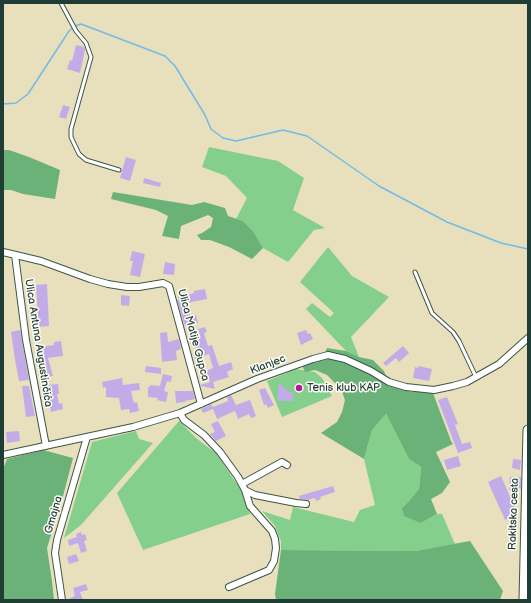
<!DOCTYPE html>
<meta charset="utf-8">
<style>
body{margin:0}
#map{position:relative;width:531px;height:603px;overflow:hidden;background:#e8e0bc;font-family:"Balsamiq Sans",sans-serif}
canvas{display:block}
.frame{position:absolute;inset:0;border:4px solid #1f3d34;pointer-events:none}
</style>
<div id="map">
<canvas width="531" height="603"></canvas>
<div class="frame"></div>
</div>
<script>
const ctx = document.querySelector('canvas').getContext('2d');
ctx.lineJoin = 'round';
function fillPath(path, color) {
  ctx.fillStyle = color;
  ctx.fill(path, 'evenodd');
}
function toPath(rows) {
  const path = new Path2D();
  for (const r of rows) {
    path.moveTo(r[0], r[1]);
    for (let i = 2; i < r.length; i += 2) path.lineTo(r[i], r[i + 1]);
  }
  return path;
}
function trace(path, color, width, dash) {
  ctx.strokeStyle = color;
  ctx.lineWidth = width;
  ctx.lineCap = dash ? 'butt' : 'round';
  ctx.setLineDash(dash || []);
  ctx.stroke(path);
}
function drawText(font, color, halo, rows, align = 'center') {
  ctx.font = font + ' "Balsamiq Sans",sans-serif';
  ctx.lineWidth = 3;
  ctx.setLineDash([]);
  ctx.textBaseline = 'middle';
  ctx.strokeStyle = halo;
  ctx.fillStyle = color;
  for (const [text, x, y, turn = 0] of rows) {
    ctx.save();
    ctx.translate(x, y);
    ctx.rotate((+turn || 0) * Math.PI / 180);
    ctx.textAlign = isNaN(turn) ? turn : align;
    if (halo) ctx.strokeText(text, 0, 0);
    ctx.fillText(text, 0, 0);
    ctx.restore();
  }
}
const green = toPath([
 [209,147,278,161,304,178,293,210,325,228,314,230,288,262,263,248,253,231,243,221,236,219,247,198,226,176,202,167],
 [328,247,352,276,389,297,351,337,359,357,346,351,306,309,312,303,330,317,334,313,300,282],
 [296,369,315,372,322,378,332,396,282,417,267,381],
 [386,414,409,459,421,467,419,489,408,502,402,508,421,523,437,514,442,514,455,544,415,551,281,550,281,541,278,534,275,526,262,511,290,520,293,507,354,522,360,510,375,505,364,459,372,430],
 [179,421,196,438,217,454,242,492,250,514,143,550,117,493],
 [136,431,139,439,153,443,81,525,64,538,92,442]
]);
const forest = toPath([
 [3,150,9,150,29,157,60,170,55,199,23,194,11,190,4,190,3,197],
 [113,192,192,205,204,202,225,208,228,216,243,221,253,231,263,248,252,259,229,247,210,240,201,240,197,235,202,233,211,227,213,218,208,215,181,226,179,239,162,236,168,216,156,210,111,199],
 [327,348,346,351,359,357,373,360,384,371,389,384,411,392,424,390,433,393,451,441,453,444,436,452,450,482,442,493,431,499,437,514,421,523,404,516,402,508,408,502,419,489,421,467,409,459,386,414,372,430,364,459,321,433,337,422,342,412,345,400,341,389,327,375,315,370,305,372,302,365,322,360],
 [43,450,73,458,62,500,47,548,52,581,54,600,3,600,3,469,7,459],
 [470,541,503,591,500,600,276,600,275,594,281,550,415,551]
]);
const stream = toPath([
 [3,104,16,103,28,94,69,31,75,26,81,24,165,56,175,66,205,115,211,129,223,138,236,141,283,130,307,136,379,186,447,222,501,243,528,249]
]);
const building = toPath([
 [76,45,84,47,85,50,80,73,67,69,70,60,72,61],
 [63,105,70,107,66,119,59,117],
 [126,157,136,160,130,181,120,178],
 [144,178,161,183,160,187,143,183],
 [132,251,145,254,140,277,130,275,133,261,130,261],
 [165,262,175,264,174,275,163,274],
 [47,284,49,326,37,327,36,317,38,317,36,285],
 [205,289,207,299,187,303,190,316,196,315,198,323,185,326,177,300,179,300,178,297,191,294,194,293,194,291],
 [121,295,130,296,129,306,121,305],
 [205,327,207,332,204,333,208,346,212,345,219,366,231,362,233,369,227,372,229,377,213,382,215,389,201,386,200,385,210,382,206,371,213,368,209,354,195,359,193,352,196,351,193,340,200,337,198,329],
 [20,330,29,380,19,381,15,360,11,332],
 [306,330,308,334,310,333,313,339,301,345,297,333],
 [167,332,168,342,179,339,181,349,176,351,177,360,162,362,160,333],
 [61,341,63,356,48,358,53,376,45,377,39,347,54,345,54,342],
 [403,346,409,353,399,362,396,358,386,366,383,363],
 [146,366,161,368,161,374,145,372],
 [418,366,432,369,429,381,413,378,415,367,418,368],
 [163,374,172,376,171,382,167,381,164,391,168,392,166,402,157,400,158,398,148,397,148,387,150,387,150,385,160,386],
 [122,378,123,385,139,383,140,390,131,391,134,403,137,402,139,411,130,413,129,409,121,410,119,398,106,397,106,387,103,388,102,382],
 [58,384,59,394,57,394,59,404,62,403,63,409,51,412,47,385],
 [278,385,283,385,283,388,286,388,286,391,290,391,290,393,293,393,293,401,278,401],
 [22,386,29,386,35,416,26,417],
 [265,388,274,405,268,408,266,404,264,405,259,390],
 [175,391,193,391,195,399,185,401,185,402,176,403],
 [231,395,236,405,250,400,256,416,251,418,249,414,238,419,235,411,217,419,213,409,203,413,201,409,211,404,213,407,228,401,227,397],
 [447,397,458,424,455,425,462,444,470,442,472,448,458,453,438,400],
 [218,421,226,436,216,441,210,434,215,432,211,424],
 [19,431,20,441,7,443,6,432],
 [458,456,461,466,447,470,444,460],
 [513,459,521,460,520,470,512,468],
 [501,476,518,515,505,520,488,482],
 [510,477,521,477,521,489,518,488,518,491,509,490],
 [333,486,335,492,320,497,321,499,316,501,315,498,308,500,300,499,299,496],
 [81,532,82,535,85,534,87,540,84,541,87,551,81,553,78,543,69,546,68,540,77,537,76,534],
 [76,554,79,561,69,564,67,557],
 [86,584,88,590,80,592,83,600,66,600,75,596,73,588]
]);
const service = toPath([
 [61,3,76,31,86,43,91,57,71,129,71,137,79,154,86,160,119,170],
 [415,272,432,313,453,332,459,341,476,377]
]);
const minor = toPath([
 [3,252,41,261,90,279,108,284,127,287,139,287,163,283,169,286,201,404],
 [15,255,26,340,46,446],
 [180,413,184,420,204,435,220,452,238,477,245,490,255,495,296,503,306,504],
 [3,455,133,427,180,413,257,379,313,359,328,355,345,359,371,371,389,382,406,387,434,390,453,386,467,382,499,364,528,338],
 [242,484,282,462,287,465],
 [229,587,269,570,274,561,276,548,275,539,272,531,250,506,245,490],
 [62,600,55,553,57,540,87,437]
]);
const secondary = toPath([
 [524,600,528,430]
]);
const markers = [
 [299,388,4,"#b5179e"]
];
const streetNames = [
 ["Ulica Matije Gupca",193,335,75],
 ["Ulica Antuna Augustinčića",38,343,81],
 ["Klanjec",268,365,-21],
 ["Rakitska cesta",514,514,-88],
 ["Gmajna",54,515,-74]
];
const poiNames = [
 ["Tenis klub KAP",307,388]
];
fillPath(green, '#84cf8c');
fillPath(forest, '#6bb278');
trace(stream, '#72baea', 1.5);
fillPath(building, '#c2ace8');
trace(service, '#3d5548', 5);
trace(minor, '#3d5548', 8);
trace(secondary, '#3d5548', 11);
trace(service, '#fff', 3);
trace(minor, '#fff', 6);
trace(secondary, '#fff', 9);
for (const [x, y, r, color] of markers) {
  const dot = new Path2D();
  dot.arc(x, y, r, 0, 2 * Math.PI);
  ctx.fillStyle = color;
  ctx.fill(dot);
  trace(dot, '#fdfcf7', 1.5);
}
drawText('11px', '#1f3d34', '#fdfcf7', streetNames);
drawText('11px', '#1f3d34', '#fdfcf7', poiNames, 'left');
</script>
